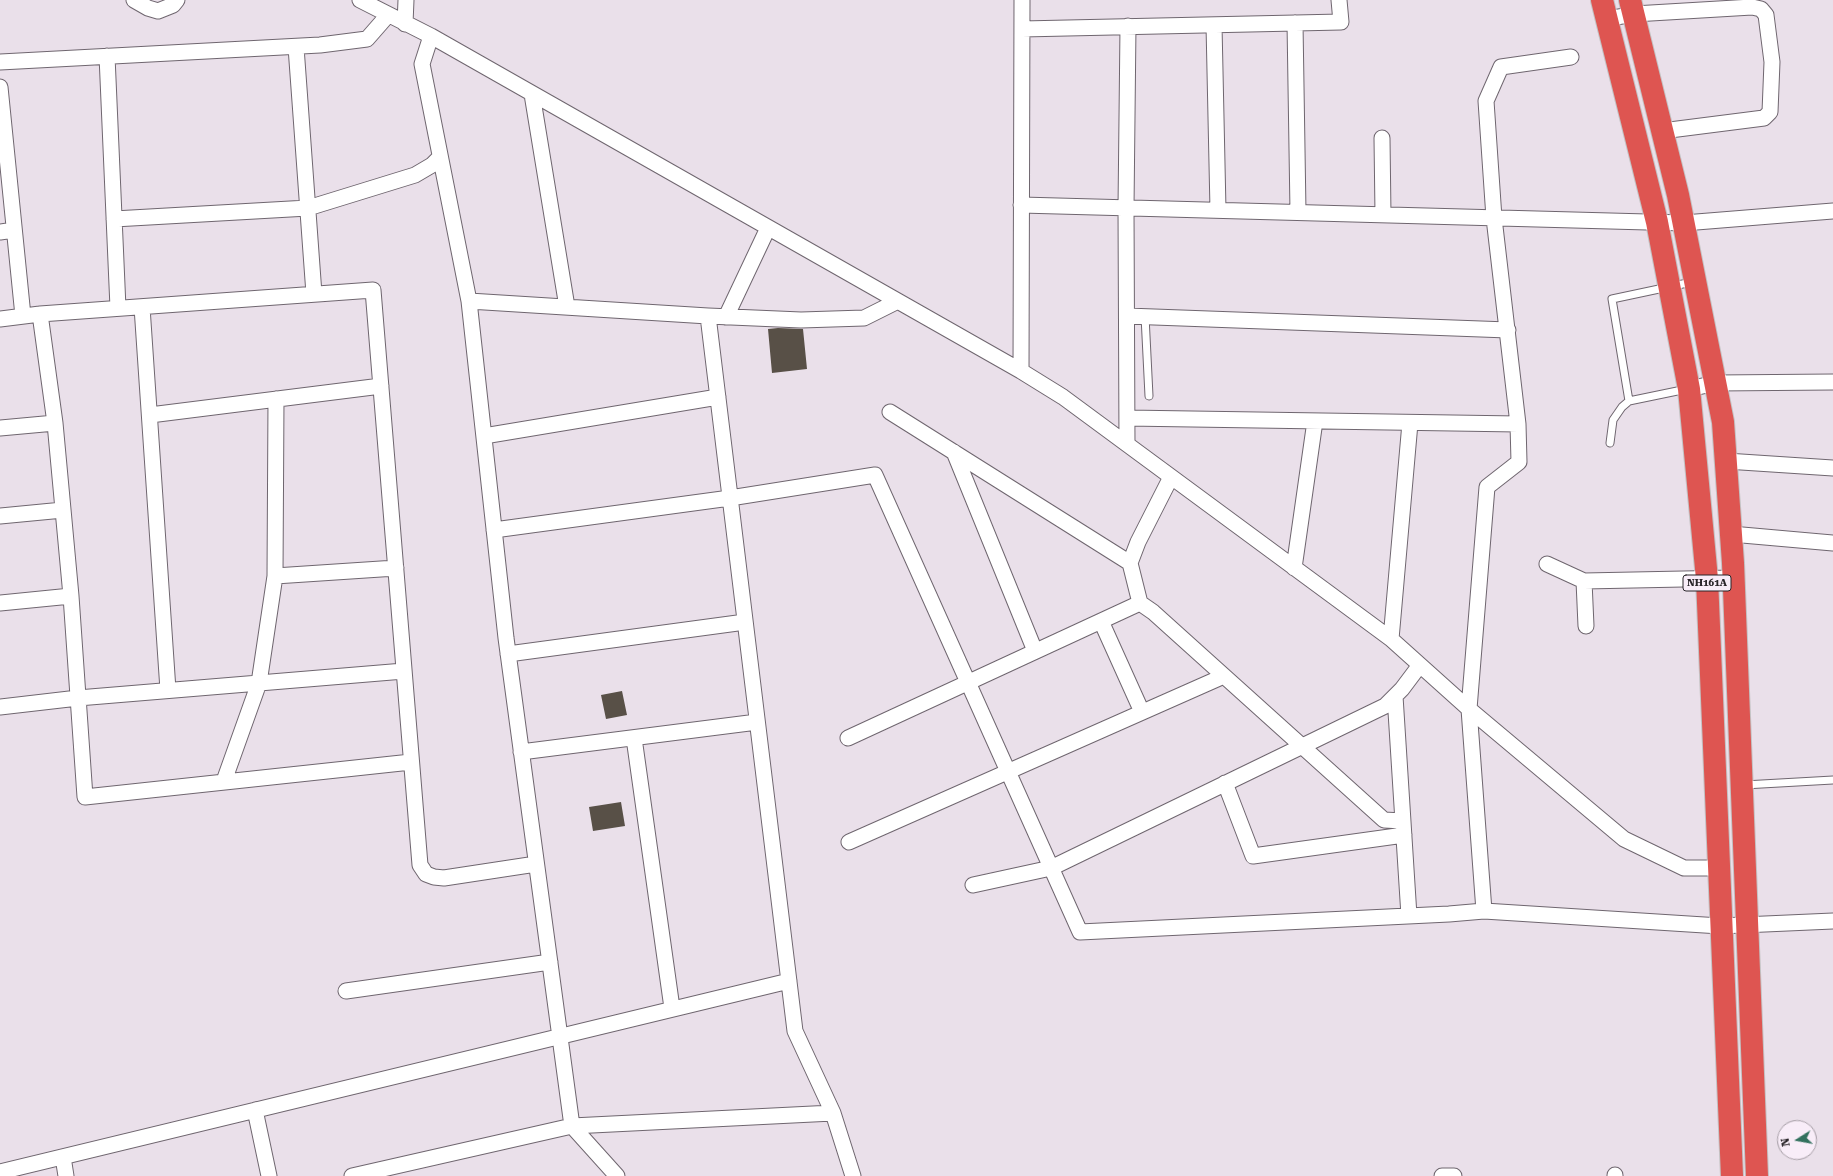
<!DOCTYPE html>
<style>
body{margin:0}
#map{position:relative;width:1833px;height:1176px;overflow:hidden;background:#eae0ea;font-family:"Roboto Serif",serif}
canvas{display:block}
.north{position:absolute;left:1777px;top:1120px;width:40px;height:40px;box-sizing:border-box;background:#f8edf8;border:1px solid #a59da5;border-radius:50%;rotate:259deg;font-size:11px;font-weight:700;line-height:16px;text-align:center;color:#292529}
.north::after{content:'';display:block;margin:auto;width:14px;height:18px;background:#32715e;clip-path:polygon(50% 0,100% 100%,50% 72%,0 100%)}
</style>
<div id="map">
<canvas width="1833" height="1176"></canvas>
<div class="north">N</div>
</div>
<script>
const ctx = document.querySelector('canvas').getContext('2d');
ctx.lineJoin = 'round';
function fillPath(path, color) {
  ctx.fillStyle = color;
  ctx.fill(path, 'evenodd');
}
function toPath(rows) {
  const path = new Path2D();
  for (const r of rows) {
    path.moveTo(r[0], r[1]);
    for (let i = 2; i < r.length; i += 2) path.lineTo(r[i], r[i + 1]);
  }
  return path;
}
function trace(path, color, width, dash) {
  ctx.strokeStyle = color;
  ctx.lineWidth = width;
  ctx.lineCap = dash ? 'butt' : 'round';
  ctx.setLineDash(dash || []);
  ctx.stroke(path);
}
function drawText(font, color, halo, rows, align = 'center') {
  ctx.font = font + ' "Roboto Serif",serif';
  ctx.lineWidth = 4;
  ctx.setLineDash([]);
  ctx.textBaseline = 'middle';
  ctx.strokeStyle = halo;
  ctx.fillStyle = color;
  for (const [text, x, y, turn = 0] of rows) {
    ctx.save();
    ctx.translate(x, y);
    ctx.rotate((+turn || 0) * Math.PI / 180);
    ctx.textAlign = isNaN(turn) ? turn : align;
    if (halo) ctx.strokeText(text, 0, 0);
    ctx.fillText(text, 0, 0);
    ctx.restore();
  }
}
const building = toPath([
 [778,328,803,329,807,369,772,373,768,329],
 [622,691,627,715,606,719,601,695],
 [621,802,625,826,593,831,589,807]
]);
const lane = toPath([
 [1145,316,1149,396],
 [1629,401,1612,299,1692,282],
 [1610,443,1613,420,1622,407,1629,401,1687,389],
 [1744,785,1833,780]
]);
const street = toPath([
 [134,0,148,8,158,11,173,5,177,0],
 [360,0,431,36,1021,371,1063,397,1391,639,1469,709,1624,839,1684,868,1720,868],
 [1607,19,1634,14,1752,7,1761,9,1766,15,1772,62,1770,112,1764,118,1662,131],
 [1295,23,1298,212],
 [405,24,406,0],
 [1214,25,1218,210],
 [1022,29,1341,22,1339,0],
 [431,36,422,64,469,301,506,638,572,1126,617,1176],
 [296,47,314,294],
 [107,56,118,308],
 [0,62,320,45,367,39,388,15],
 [0,87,23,316],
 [532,94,567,307],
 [1382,138,1383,215],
 [1021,205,1684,223,1833,211],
 [114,219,308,208,415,175,432,165,440,157],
 [0,232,14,230],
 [469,301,708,316,801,320,864,318,898,301],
 [142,307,168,690],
 [40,314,55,423,71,596,85,797,411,762],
 [708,316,795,1031,833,1113,853,1176],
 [1127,316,1508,330],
 [726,317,768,228],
 [0,319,40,314,373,290,420,865,426,874,434,877,444,878,536,864],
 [1021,371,1022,0],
 [1689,389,1716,383,1833,382],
 [890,412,1130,563],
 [150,415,381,386],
 [1127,418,1518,424],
 [0,428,55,423],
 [484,436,718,397],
 [1127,444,1126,208,1128,26],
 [954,452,1035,651],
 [1726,461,1833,468],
 [1171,477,1138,542,1130,563,1140,603,1153,612,1384,820,1403,821],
 [0,516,63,510],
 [494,530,730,498,875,475,1080,932,1449,914,1484,911,1720,926,1833,921],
 [1731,534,1833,543],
 [1547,564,1584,581],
 [1294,568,1315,421],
 [275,576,396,568],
 [0,603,71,596],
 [1101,621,1142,712],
 [1586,626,1584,581,1733,578],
 [1391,639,1410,423],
 [508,654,745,622],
 [1395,696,1409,916],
 [0,707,78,698,404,671],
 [634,738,672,1008],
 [848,738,1140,603],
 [521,752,757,722],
 [224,781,259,683,275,576,276,399],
 [1225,783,1253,856,1404,835],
 [849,842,1224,676],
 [973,885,1051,868,1385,706,1402,689,1420,665],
 [1484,911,1469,709,1487,487,1519,462,1518,424,1494,218,1486,101,1501,67,1571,57],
 [346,991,550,962],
 [255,1110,269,1176],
 [63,1157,66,1176],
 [0,1172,789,981],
 [1615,1175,1615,1176],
 [352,1176,572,1126,833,1113],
 [1442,1176,1454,1176]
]);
const highway = toPath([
 [1602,0,1657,222,1689,389,1707,579,1732,1176],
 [1630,0,1678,195,1723,422,1733,563,1757,1176]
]);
const shields = [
 [1707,583,48]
];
const shieldNames = [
 ["NH161A",1707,583]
];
fillPath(building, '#585047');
trace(lane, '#6f666f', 9);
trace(street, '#6f666f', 17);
trace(highway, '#c3c2c3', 24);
trace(lane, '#fff', 7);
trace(street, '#fff', 15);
trace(highway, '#de5551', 22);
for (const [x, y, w] of shields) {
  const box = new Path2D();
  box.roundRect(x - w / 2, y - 8, w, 16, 3);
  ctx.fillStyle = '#f8edf8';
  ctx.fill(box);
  trace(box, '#292529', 1);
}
drawText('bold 10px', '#292529', null, shieldNames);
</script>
